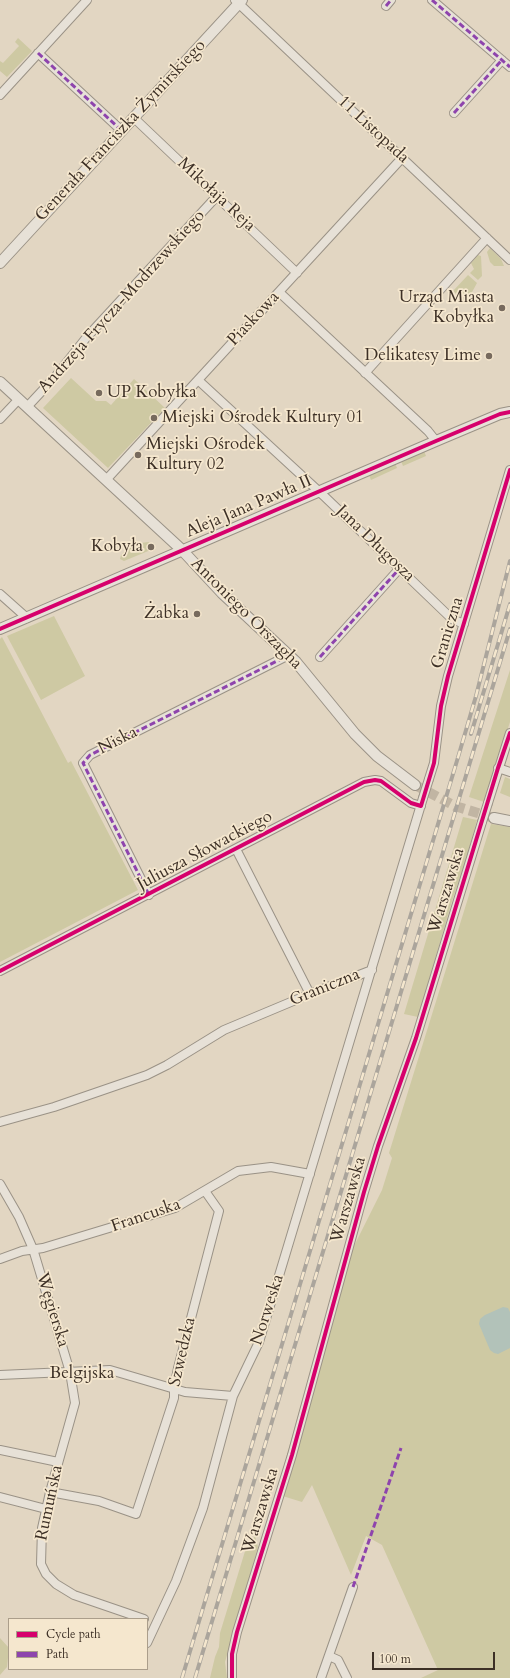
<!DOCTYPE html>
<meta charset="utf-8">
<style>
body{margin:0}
#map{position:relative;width:510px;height:1678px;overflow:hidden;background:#e2d6c2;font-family:Cardo,serif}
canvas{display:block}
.legend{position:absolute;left:8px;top:1618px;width:140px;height:52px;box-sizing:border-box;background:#f5e7ce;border:1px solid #ab9e8b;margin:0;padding:5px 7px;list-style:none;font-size:12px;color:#3d3026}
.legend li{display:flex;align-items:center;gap:8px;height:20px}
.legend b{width:20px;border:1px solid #ab9e8b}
.scale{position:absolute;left:372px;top:1652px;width:123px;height:18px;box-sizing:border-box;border:2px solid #3d3026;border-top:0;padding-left:5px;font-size:12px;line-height:14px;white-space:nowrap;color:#3d3026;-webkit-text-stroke:3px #f5e7ce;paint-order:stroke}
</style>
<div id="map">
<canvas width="510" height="1678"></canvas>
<ul class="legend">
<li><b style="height:5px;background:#d6006c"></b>Cycle path</li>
<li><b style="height:5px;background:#8e44ad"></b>Path</li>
</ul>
<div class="scale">100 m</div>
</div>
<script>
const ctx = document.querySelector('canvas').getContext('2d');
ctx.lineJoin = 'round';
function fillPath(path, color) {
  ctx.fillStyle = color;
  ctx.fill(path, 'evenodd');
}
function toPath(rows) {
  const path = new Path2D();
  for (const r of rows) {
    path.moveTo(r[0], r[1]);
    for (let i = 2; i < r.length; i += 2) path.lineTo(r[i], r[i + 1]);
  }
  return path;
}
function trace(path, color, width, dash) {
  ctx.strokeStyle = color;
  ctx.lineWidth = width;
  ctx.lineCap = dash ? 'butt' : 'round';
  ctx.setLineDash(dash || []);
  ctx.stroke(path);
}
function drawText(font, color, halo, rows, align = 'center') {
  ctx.font = font + ' Cardo,serif';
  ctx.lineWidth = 3.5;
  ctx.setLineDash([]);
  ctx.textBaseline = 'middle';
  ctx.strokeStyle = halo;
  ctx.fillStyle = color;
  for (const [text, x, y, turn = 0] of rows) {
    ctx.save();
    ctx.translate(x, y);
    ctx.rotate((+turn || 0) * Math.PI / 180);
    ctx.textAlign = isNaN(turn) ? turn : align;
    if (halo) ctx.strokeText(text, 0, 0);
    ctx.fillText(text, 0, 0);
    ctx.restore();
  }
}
const green = toPath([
 [18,38,32,51,7,77,0,71,0,61,3,63,19,46,15,42],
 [490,248,501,259,504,266,494,266,490,262,487,252],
 [478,255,481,256,482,276,478,280,470,273,474,269,471,263],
 [468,275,477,283,466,303,453,291],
 [71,378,96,401,106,401,111,405,134,379,165,408,108,468,43,408],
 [424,451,426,456,403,466,401,461],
 [395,463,397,468,371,480,369,475],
 [149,542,155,545,153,549,124,561,120,559,121,555,131,544],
 [54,616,85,676,41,700,7,636],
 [2,637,68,763,71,761,138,890,0,962,0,639],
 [510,670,510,722,484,802,469,797],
 [505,777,510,779,510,797,500,793],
 [463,817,477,820,466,860,453,898,418,1017,404,1014],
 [491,824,510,827,510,1678,421,1678,438,1670,382,1545,366,1536,351,1575,312,1485,302,1502,276,1494,334,1286,382,1190,392,1158,389,1153],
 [255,1536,258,1547,225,1662,227,1678,210,1678,215,1657,219,1647,220,1633,246,1548],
 [0,1638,9,1648,7,1667,0,1675]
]);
const water = toPath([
 [503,1307,508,1308,510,1312,510,1348,498,1354,494,1353,490,1350,479,1324,480,1319,485,1315]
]);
const tertiaryTunnel = toPath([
 [415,785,455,806,494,818]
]);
const minor = toPath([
 [235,0,510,260],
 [432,0,510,67],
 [386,6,391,0],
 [38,53,122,131],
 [0,95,87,0],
 [454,113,502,60],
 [134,118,297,273],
 [279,292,428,431,436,441],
 [365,373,487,238],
 [198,380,325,497,452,619,464,624],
 [27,407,55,377,86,338,217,196],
 [0,419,19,399],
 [106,480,402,158],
 [0,594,27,618],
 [320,657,400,568],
 [498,768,510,772],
 [429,779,434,763,441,706,448,676,510,470],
 [488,803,510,733],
 [236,849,310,994],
 [149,895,83,763,90,755,289,655],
 [0,971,364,782,375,780,381,781,411,803,421,806],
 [0,1122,54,1107,147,1075,167,1065,224,1030,310,994,372,970],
 [0,1184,19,1217,33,1249,70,1372,75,1403,50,1492,42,1528,41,1564,46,1574,56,1584,74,1595,144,1619],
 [0,1259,22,1251,43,1248,175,1208,238,1171,271,1167,310,1174],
 [0,1375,110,1370,185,1392,233,1396],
 [0,1450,58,1462],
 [50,1492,99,1501,136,1514,174,1398,174,1388,178,1368,219,1211,205,1191],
 [0,1497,46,1509],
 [147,1643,176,1581,203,1508,233,1396,259,1342,423,798],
 [329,1656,338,1660,347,1678],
 [232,1678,232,1654,237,1632,292,1455,364,1192,378,1146,416,1038,482,822],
 [321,1678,353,1587]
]);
const tertiary = toPath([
 [0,263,242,0],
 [0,382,182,550,222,593,296,662,355,734,377,756,415,785],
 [0,629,436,441,500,414,510,412],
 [494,818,510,821]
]);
const rail = toPath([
 [471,734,510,604],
 [182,1678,459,754,476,696,510,561],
 [195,1678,510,629]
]);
const minorBridge = toPath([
 [423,798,429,779],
 [482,822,488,803]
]);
const quiet = toPath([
 [432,0,510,67],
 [386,6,391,0],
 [38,53,122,131],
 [454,113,502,60],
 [320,657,400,568],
 [149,895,83,763,90,755,289,655],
 [353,1587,401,1448]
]);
const cycleway = toPath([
 [0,629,436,441,500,414,510,412],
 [0,971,364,782,375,780,381,781,411,803,421,806,434,763,441,706,448,676,510,470],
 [232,1678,232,1654,237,1632,292,1455,364,1192,378,1146,416,1038,498,768,510,733]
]);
const markers = [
 [502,308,4,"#776a5d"],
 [489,356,4,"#776a5d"],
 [99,393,4,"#776a5d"],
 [154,418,4,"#776a5d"],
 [138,455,4,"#776a5d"],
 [151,547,4,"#776a5d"],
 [197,614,4,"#776a5d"]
];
const streetNames = [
 ["11 Listopada",373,130,43],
 ["Generała Franciszka Żymirskiego",121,131,-47],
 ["Mikołaja Reja",216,195,43],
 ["Andrzeja Frycza-Modrzewskiego",122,302,-48],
 ["Piaskowa",254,319,-47],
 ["Aleja Jana Pawła II",249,507,-23],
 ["Jana Długosza",375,544,44],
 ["Antoniego Orszagha",246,614,45],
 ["Graniczna",448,633,-73],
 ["Niska",118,741,-27],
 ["Juliusza Słowackiego",205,851,-28],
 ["Warszawska",447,891,-73],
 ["Graniczna",325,988,-22],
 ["Warszawska",349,1200,-74],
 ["Francuska",146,1216,-19],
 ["Węgierska",52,1310,73],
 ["Norweska",268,1310,-72],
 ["Szwedzka",183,1352,-77],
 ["Belgijska",82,1374],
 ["Rumuńska",50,1503,-78],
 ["Warszawska",261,1511,-73]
];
const poiNames = [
 ["Urząd Miasta",494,298],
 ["Kobyłka",494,318],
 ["Delikatesy Lime",481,356],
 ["UP Kobyłka",107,393,"left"],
 ["Miejski Ośrodek Kultury 01",162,418,"left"],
 ["Miejski Ośrodek",146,445,"left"],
 ["Kultury 02",146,465,"left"],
 ["Kobyła",143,547],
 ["Żabka",189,614]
];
fillPath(green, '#cec9a3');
fillPath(water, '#b2c2b9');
trace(tertiaryTunnel, '#c1b5a3', 10, [10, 5]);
trace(minor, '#9a9286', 10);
trace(tertiary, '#9a9286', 12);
trace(minor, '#e7e1d7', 8);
trace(tertiary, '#e7e1d7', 10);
trace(rail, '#aba59c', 4);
trace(rail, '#f5e7ce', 2.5, [8]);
trace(minorBridge, '#9a9286', 10, []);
trace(minorBridge, '#e7e1d7', 8);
trace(quiet, '#8e44ad', 3, [6, 3]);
trace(cycleway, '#d6006c', 4);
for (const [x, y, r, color] of markers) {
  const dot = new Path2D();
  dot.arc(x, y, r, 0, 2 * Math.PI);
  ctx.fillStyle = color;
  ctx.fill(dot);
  trace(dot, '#f5e7ce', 1.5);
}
drawText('17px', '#3d3026', '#f5e7ce', streetNames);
drawText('17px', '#3d3026', '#f5e7ce', poiNames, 'right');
</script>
